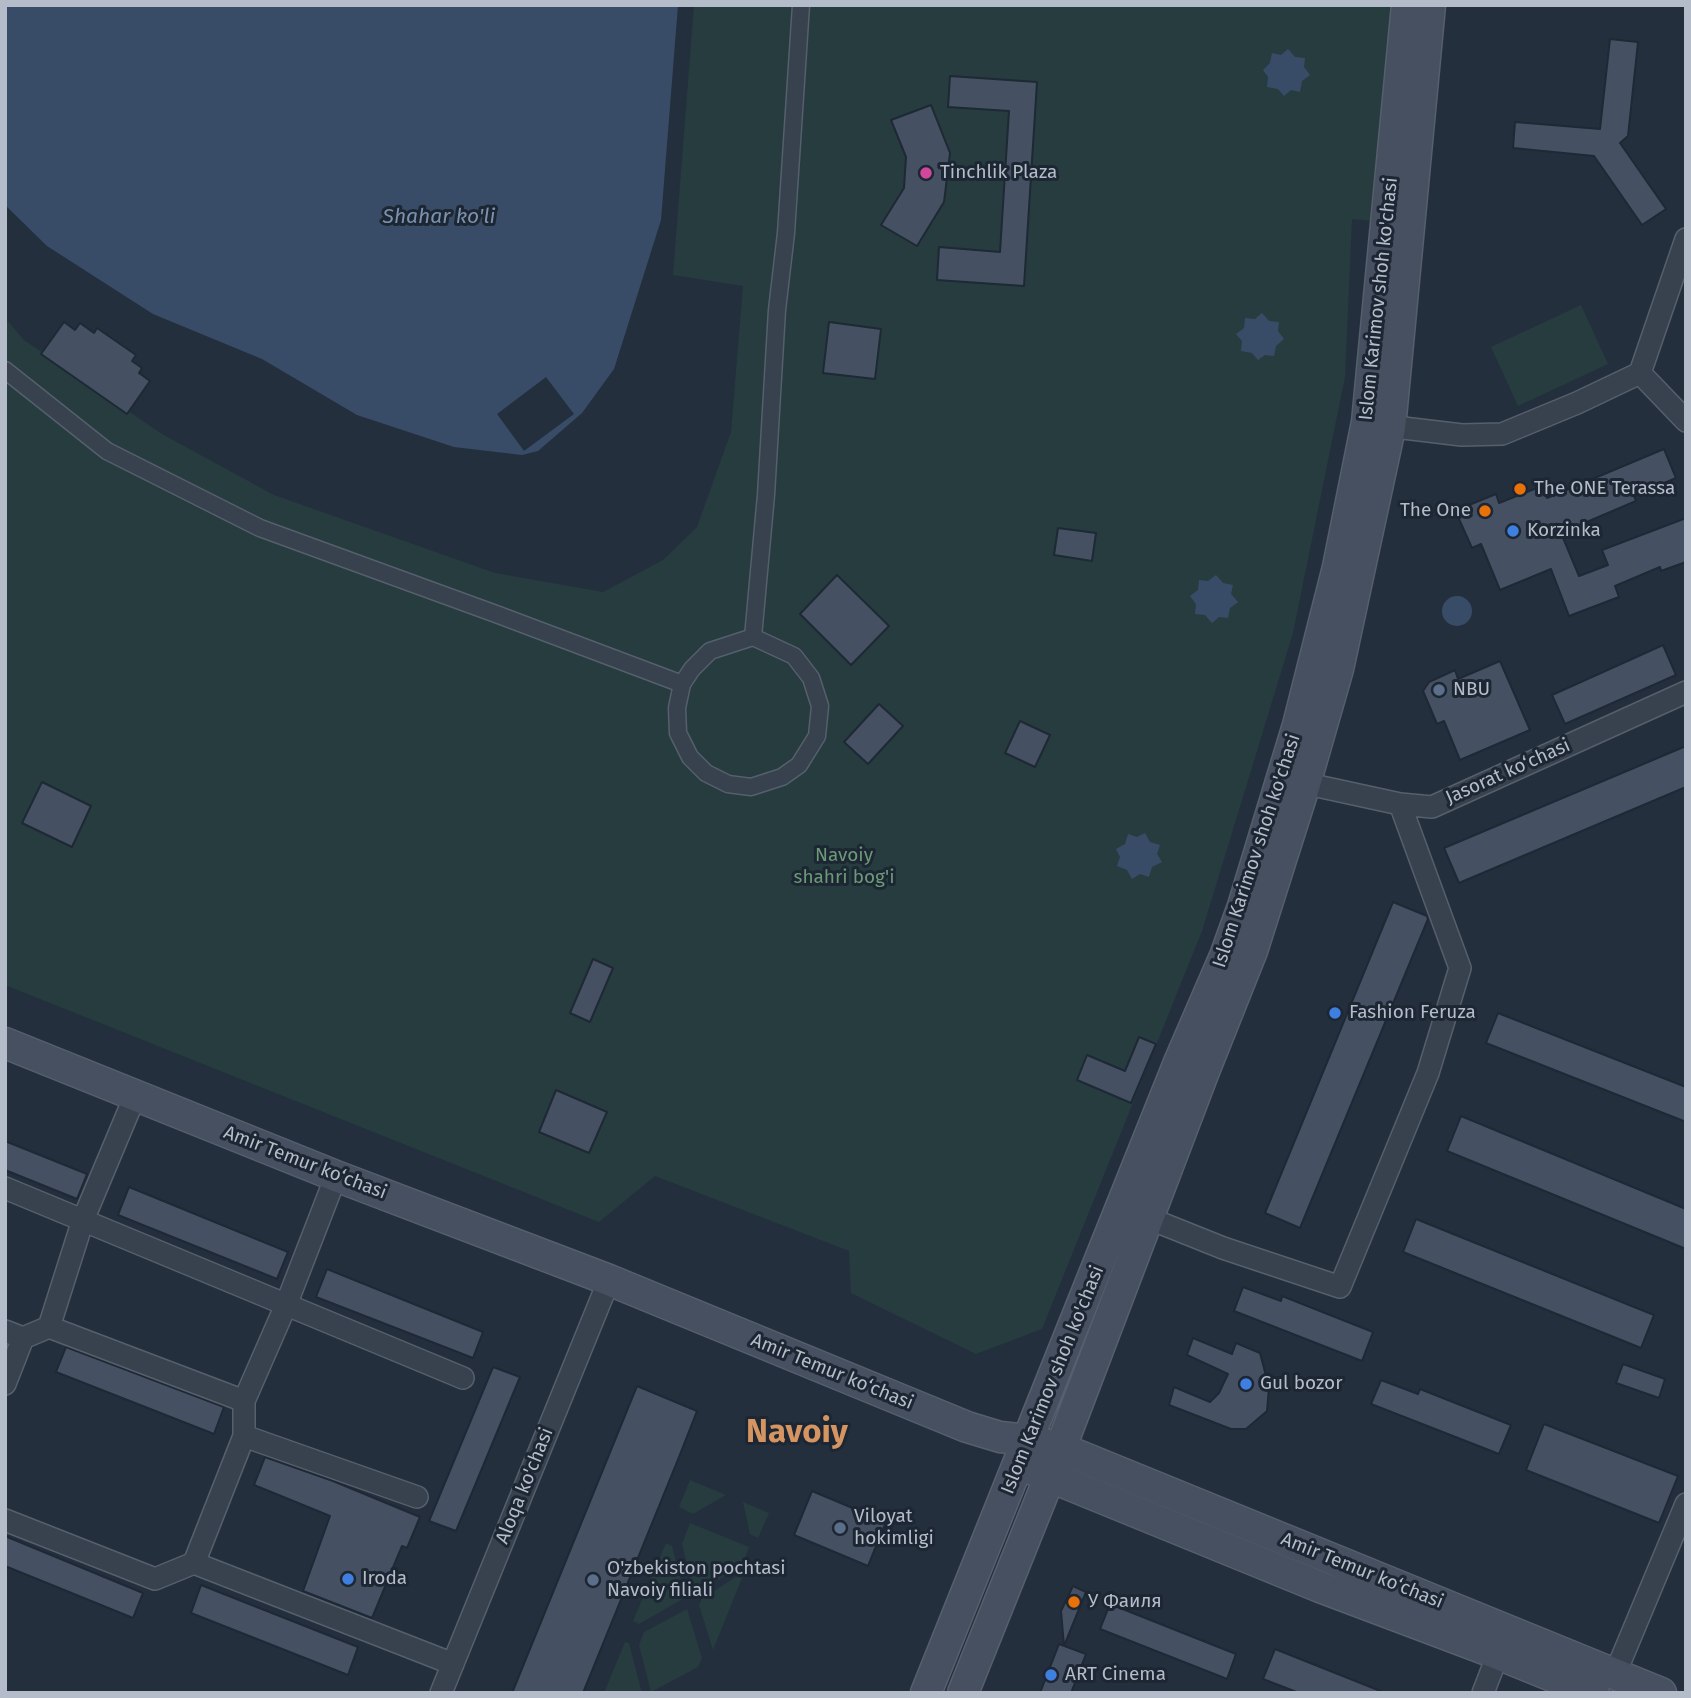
<!DOCTYPE html>
<meta charset="utf-8">
<style>
body{margin:0}
#map{position:relative;width:1691px;height:1698px;overflow:hidden;background:#242f3e;font-family:"Fira Sans",sans-serif}
canvas{display:block}
.frame{position:absolute;inset:0;border:7px solid #b4bcc9;pointer-events:none}
</style>
<div id="map">
<canvas width="1691" height="1698"></canvas>
<div class="frame"></div>
</div>
<script>
const ctx = document.querySelector('canvas').getContext('2d');
ctx.lineJoin = 'round';
function fillPath(path, color) {
  ctx.fillStyle = color;
  ctx.fill(path, 'evenodd');
}
function toPath(rows) {
  const path = new Path2D();
  for (const r of rows) {
    if (r.length === 3) {
      path.moveTo(r[0] + r[2], r[1]);
      path.arc(r[0], r[1], r[2], 0, 2 * Math.PI);
      continue;
    }
    path.moveTo(r[0], r[1]);
    for (let i = 2; i < r.length; i += 2) path.lineTo(r[i], r[i + 1]);
  }
  return path;
}
function trace(path, color, width, dash) {
  ctx.strokeStyle = color;
  ctx.lineWidth = width;
  ctx.lineCap = dash ? 'butt' : 'round';
  ctx.setLineDash(dash || []);
  ctx.stroke(path);
}
function drawText(font, color, halo, rows, align = 'center') {
  ctx.font = font + ' "Fira Sans",sans-serif';
  ctx.lineWidth = 6;
  ctx.setLineDash([]);
  ctx.textBaseline = 'middle';
  ctx.strokeStyle = halo;
  ctx.fillStyle = color;
  for (const [text, x, y, turn = 0] of rows) {
    ctx.save();
    ctx.translate(x, y);
    ctx.rotate((+turn || 0) * Math.PI / 180);
    ctx.textAlign = isNaN(turn) ? turn : align;
    if (halo) ctx.strokeText(text, 0, 0);
    ctx.fillText(text, 0, 0);
    ctx.restore();
  }
}
const green = toPath([
 [694,5,1402,5,1382,222,1352,219,1345,377,1293,633,1202,931,1042,1329,976,1354,851,1293,849,1251,655,1176,599,1222,5,985,5,318,24,340,162,434,274,495,495,573,603,592,663,560,697,527,731,432,743,286,673,275],
 [1581,305,1608,364,1518,406,1491,347],
 [690,1480,726,1495,693,1514,679,1507],
 [743,1502,769,1513,758,1538,750,1534],
 [690,1523,749,1547,742,1566,700,1590,693,1588,682,1544],
 [666,1543,672,1546,684,1592,681,1600,639,1624,633,1621],
 [737,1576,742,1578,713,1650,699,1605,702,1599],
 [687,1609,702,1658,698,1667,651,1692,639,1645,644,1632],
 [625,1642,629,1643,642,1693,604,1693]
]);
const water = toPath([
 [5,5,678,5,661,220,614,369,582,413,538,451,522,455,454,447,357,415,262,359,153,314,47,246,5,205],
 [1288,49,1295,57,1305,58,1304,67,1310,75,1302,81,1300,92,1291,90,1284,96,1278,89,1267,87,1268,77,1263,70,1270,63,1272,53,1281,55],
 [1262,313,1269,321,1279,322,1278,331,1284,339,1276,346,1274,356,1265,355,1258,360,1252,353,1241,351,1242,341,1236,334,1244,328,1245,318,1255,319],
 [1216,575,1223,583,1233,585,1231,594,1238,602,1230,608,1228,618,1219,617,1212,623,1205,615,1195,614,1196,604,1190,596,1198,590,1199,580,1208,581],
 [1457,611,15],
 [1145,833,1150,842,1160,845,1157,854,1162,862,1152,867,1149,877,1140,874,1132,879,1127,870,1117,866,1120,857,1116,849,1125,844,1128,834,1137,837]
]);
const pier = toPath([
 [546,377,574,414,524,451,497,414]
]);
const building = toPath([
 [1610,39,1638,42,1628,136,1620,143,1666,209,1642,225,1594,156,1513,148,1515,122,1600,129,1610,39],
 [950,76,1037,82,1024,286,937,280,939,247,1000,252,1009,111,948,107,950,76],
 [931,105,950,153,944,202,917,246,881,225,904,188,906,157,891,120,931,105],
 [64,322,75,330,80,323,94,333,97,328,136,355,132,361,142,368,139,373,150,381,127,414,41,354,64,322],
 [829,322,881,329,875,379,823,373,829,322],
 [1664,449,1676,478,1634,496,1636,501,1561,533,1579,576,1608,565,1602,550,1686,518,1686,562,1661,571,1660,567,1615,586,1619,597,1569,616,1551,569,1500,590,1481,544,1472,548,1459,519,1464,507,1496,494,1499,503,1542,486,1547,498,1664,449],
 [1058,528,1096,533,1092,561,1054,555,1058,528],
 [837,575,889,626,851,665,800,614,837,575],
 [1663,645,1676,675,1565,724,1552,695,1663,645],
 [1500,661,1530,730,1460,760,1444,721,1437,724,1423,691,1429,682,1455,670,1458,679,1500,661],
 [879,704,903,726,868,764,844,742,879,704],
 [1020,721,1050,735,1035,767,1005,753,1020,721],
 [1686,746,1686,787,1459,883,1444,848,1686,746],
 [42,782,91,806,72,847,22,823,42,782],
 [1393,902,1427,916,1428,919,1300,1228,1265,1213,1393,902],
 [593,959,613,968,590,1022,570,1013,593,959],
 [1498,1013,1686,1087,1686,1122,1486,1043,1498,1013],
 [1139,1037,1156,1044,1131,1103,1077,1080,1087,1055,1125,1071,1139,1037],
 [556,1090,607,1112,589,1153,539,1132,556,1090],
 [1461,1116,1686,1209,1686,1249,1447,1151,1461,1116],
 [5,1141,87,1174,77,1199,5,1170,5,1141],
 [129,1187,288,1252,277,1279,118,1215,129,1187],
 [1416,1219,1654,1315,1641,1348,1403,1252,1416,1219],
 [327,1269,483,1332,473,1358,316,1297,327,1269],
 [1243,1287,1281,1301,1282,1296,1373,1332,1362,1361,1234,1311,1243,1287],
 [1193,1338,1232,1354,1236,1343,1260,1353,1269,1387,1267,1411,1246,1429,1231,1429,1169,1405,1174,1387,1210,1402,1219,1393,1228,1374,1187,1355,1193,1338],
 [66,1347,224,1407,214,1434,56,1372,66,1347],
 [1623,1364,1665,1379,1659,1398,1616,1383,1623,1364],
 [493,1367,520,1377,456,1531,429,1521,493,1367],
 [1381,1380,1418,1394,1420,1389,1511,1425,1499,1454,1371,1404,1381,1380],
 [637,1386,697,1411,679,1457,583,1693,512,1693,637,1386],
 [1544,1424,1678,1476,1659,1523,1526,1470,1544,1424],
 [265,1457,333,1481,420,1517,407,1548,402,1546,372,1618,303,1591,330,1516,254,1485,265,1457],
 [812,1491,886,1522,868,1566,794,1535,812,1491],
 [5,1536,143,1593,133,1618,5,1566,5,1536],
 [201,1585,358,1647,348,1675,191,1613,201,1585],
 [1073,1586,1086,1592,1064,1646,1061,1611,1073,1586],
 [1110,1604,1236,1654,1227,1679,1100,1629,1110,1604],
 [1059,1644,1086,1654,1071,1693,1040,1693,1059,1644],
 [1275,1649,1383,1692,1383,1693,1299,1693,1263,1679,1275,1649]
]);
const pedestrian = toPath([
 [5,370,107,451,260,528,496,614,682,684],
 [753,637,766,495,777,310,786,233,801,5],
 [753,637,794,656,811,678,820,706,817,736,799,765,782,777,751,787,728,784,706,773,690,757,678,733,677,708,682,684,692,669,710,651,753,637]
]);
const minor = toPath([
 [1640,373,1686,421],
 [1378,425,1462,435,1502,434,1577,403,1640,373,1686,239],
 [1294,781,1400,804,1432,807,1686,692],
 [5,1188,463,1378],
 [1148,1218,1223,1248,1340,1287,1428,1073,1460,968,1400,804],
 [49,1327,83,1220,135,1096],
 [5,1331,23,1338,49,1327,244,1401,244,1436,417,1497],
 [5,1384,23,1338],
 [244,1401,286,1305,336,1176],
 [5,1520,155,1579,194,1563,453,1664],
 [194,1563,244,1436],
 [1615,1674,1686,1504],
 [441,1693,609,1280],
 [1483,1693,1498,1654]
]);
const secondary = toPath([
 [5,1043,336,1176,609,1280,967,1427,1000,1437,1028,1440,1060,1448,1661,1693],
 [1031,1469,1320,1587,1498,1654,1594,1693],
 [926,1693,1180,1060,1225,956,1243,906,1298,725,1338,567,1367,422,1407,5],
 [963,1693,1050,1476,1203,1074,1252,951,1305,784,1338,669,1390,428,1430,5]
]);
const markers = [
 [926,173,7,"#d1479c"],
 [1520,489,7,"#e8710a"],
 [1485,511,7,"#e8710a"],
 [1513,531,7,"#3f7fe0"],
 [1439,690,7,"#5c6f8a"],
 [1335,1013,7,"#3f7fe0"],
 [1246,1384,7,"#3f7fe0"],
 [840,1528,7,"#5c6f8a"],
 [348,1579,7,"#3f7fe0"],
 [593,1580,7,"#5c6f8a"],
 [1074,1602,7,"#e8710a"],
 [1051,1675,7,"#3f7fe0"]
];
const poiNames = [
 ["Tinchlik Plaza",940,173],
 ["The ONE Terassa",1534,489],
 ["The One",1471,511,"right"],
 ["Korzinka",1527,531],
 ["NBU",1453,690],
 ["Fashion Feruza",1349,1013],
 ["Gul bozor",1260,1384],
 ["Viloyat",854,1517],
 ["hokimligi",854,1539],
 ["O'zbekiston pochtasi",607,1569],
 ["Navoiy filiali",607,1591],
 ["Iroda",362,1579],
 ["У Фаиля",1088,1602],
 ["ART Cinema",1065,1675]
];
const streetNames = [
 ["Islom Karimov shoh ko'chasi",1379,299,-84],
 ["Jasorat ko‘chasi",1508,772,-24],
 ["Islom Karimov shoh ko'chasi",1257,851,-72],
 ["Amir Temur ko‘chasi",305,1163,21],
 ["Amir Temur ko‘chasi",832,1372,22],
 ["Islom Karimov shoh ko'chasi",1053,1380,-68],
 ["Aloqa ko'chasi",525,1486,-68],
 ["Amir Temur ko‘chasi",1362,1571,22]
];
const parkNames = [
 ["Navoiy",844,856],
 ["shahri bog'i",844,878]
];
const waterNames = [
 ["Shahar ko'li",439,217]
];
const townNames = [
 ["Navoiy",797,1433]
];
fillPath(green, '#263c3f');
fillPath(water, '#394c67');
fillPath(pier, '#242f3e');
fillPath(building, '#455162');
trace(building, '#1f2835', 2);
trace(pedestrian, '#565f6c', 19);
trace(minor, '#565f6c', 24);
trace(secondary, '#565f6c', 33);
trace(pedestrian, '#38414e', 16);
trace(minor, '#38414e', 21);
trace(secondary, '#465061', 30);
for (const [x, y, r, color] of markers) {
  const dot = new Path2D();
  dot.arc(x, y, r, 0, 2 * Math.PI);
  ctx.fillStyle = color;
  ctx.fill(dot);
  trace(dot, '#1d2633', 2.5);
}
drawText('19px', '#b4bcc9', '#1d2633', poiNames, 'left');
drawText('19px', '#b4bcc9', '#1d2633', streetNames);
drawText('19px', '#6b9a76', '#1d2633', parkNames);
drawText('italic 21px', '#7c92b1', '#1d2633', waterNames);
drawText('bold 33px', '#d59563', '#1d2633', townNames);
</script>
